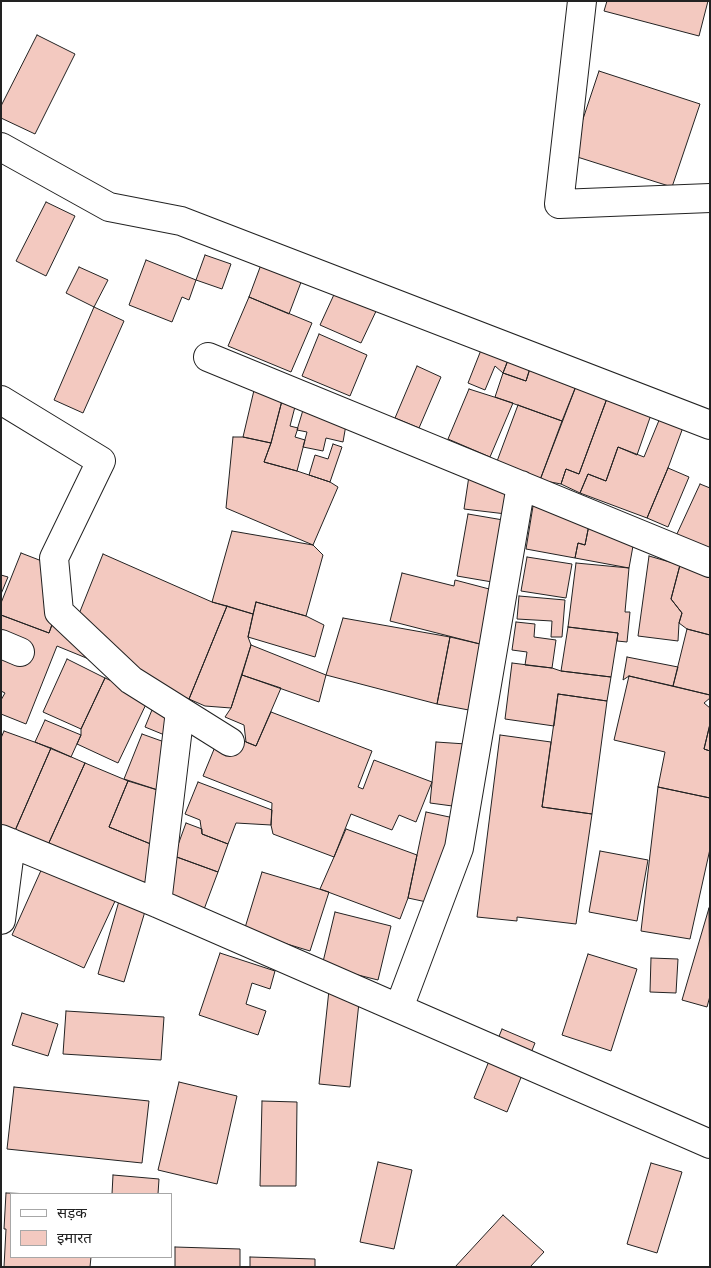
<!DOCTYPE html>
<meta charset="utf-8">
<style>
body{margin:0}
#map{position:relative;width:711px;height:1268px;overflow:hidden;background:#fff;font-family:Manrope,"Noto Sans Devanagari",sans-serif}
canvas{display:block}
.frame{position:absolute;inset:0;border:2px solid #222;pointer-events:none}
.legend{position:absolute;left:10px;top:1193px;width:162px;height:65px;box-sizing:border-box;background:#fff;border:1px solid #a7a7a7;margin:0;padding:6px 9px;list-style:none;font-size:15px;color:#222}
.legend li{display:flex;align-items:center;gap:10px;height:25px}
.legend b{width:25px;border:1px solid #a7a7a7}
</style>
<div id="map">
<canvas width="711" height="1268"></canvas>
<div class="frame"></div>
<ul class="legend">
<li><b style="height:6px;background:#fff"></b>सड़क</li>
<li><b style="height:14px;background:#f3c9c0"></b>इमारत</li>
</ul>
</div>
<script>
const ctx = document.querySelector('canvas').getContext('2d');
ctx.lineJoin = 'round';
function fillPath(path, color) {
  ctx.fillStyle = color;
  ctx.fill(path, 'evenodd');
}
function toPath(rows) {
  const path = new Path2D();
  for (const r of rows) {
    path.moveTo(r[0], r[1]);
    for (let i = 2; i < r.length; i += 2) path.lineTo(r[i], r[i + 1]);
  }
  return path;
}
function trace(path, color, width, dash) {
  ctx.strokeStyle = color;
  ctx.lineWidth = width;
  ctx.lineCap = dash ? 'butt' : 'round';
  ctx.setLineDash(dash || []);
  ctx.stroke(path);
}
const building = toPath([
 [607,1,708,1,699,36,604,11,607,1],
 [37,35,75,54,35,134,1,118,1,106,37,35],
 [599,71,700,104,672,187,571,155,599,71],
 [46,202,75,216,46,276,16,261,46,202],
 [205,255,231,264,222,289,196,280,205,255],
 [146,260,196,280,189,300,182,297,172,322,129,305,146,260],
 [262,262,303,277,289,314,249,297,262,262],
 [79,267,108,280,94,307,66,293,79,267],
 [337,288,378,307,361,343,320,325,337,288],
 [249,297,312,323,291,372,228,346,249,297],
 [94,307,124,321,83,413,54,400,94,307],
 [319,334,367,355,350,396,302,376,319,334],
 [483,345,510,355,503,373,495,366,485,390,468,383,483,345],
 [510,355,532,362,526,381,503,373,510,355],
 [532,362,578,381,562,421,495,397,503,373,526,381,532,362],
 [417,366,441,377,419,428,395,418,417,366],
 [578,381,609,393,579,474,566,469,561,484,540,480,578,381],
 [255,386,284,393,271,443,243,437,255,386],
 [469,389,513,403,490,457,448,439,469,389],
 [284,393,297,399,290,426,298,428,295,437,305,440,297,471,264,462,271,443,284,393],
 [609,393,653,409,637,455,618,447,606,481,588,474,580,493,561,484,566,469,579,474,609,393],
 [518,405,562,421,540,480,496,464,518,405],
 [303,410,347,419,343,442,326,438,323,451,303,447,307,432,297,430,303,410],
 [662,413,685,422,668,468,647,518,580,493,588,474,606,481,618,447,644,457,662,413],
 [233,437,243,437,271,443,264,462,297,471,330,482,338,487,313,545,226,508,233,437],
 [333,444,342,447,330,482,309,475,315,455,328,459,333,444],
 [668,468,689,477,668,527,647,518,668,468],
 [469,476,509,492,506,514,464,509,469,476],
 [700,484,710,488,710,551,676,536,700,484],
 [534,500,589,525,585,545,578,543,575,558,526,549,534,500],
 [468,514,509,521,498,583,457,576,468,514],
 [589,525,635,535,629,568,575,558,578,543,585,545,589,525],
 [232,531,313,545,323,555,306,616,256,602,253,614,212,602,232,531],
 [21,553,47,563,54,619,49,633,1,615,1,603,21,553],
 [103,554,212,602,227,606,189,699,133,675,77,619,103,554],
 [649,556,680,565,671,599,682,613,679,623,678,641,638,636,649,556],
 [527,557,572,564,566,598,521,591,527,557],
 [576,563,629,568,625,612,630,612,627,642,617,641,618,633,568,627,576,563],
 [680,565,710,573,710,635,687,629,679,623,682,613,671,599,680,565],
 [402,573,454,586,455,580,493,590,480,644,390,621,402,573],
 [1,575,8,577,1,594,1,575],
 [519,596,565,600,562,637,551,637,552,621,517,619,519,596],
 [256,602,306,616,324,625,315,657,248,637,256,602],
 [227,606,253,614,248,637,251,645,231,708,205,706,189,699,227,606],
 [1,615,49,633,54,619,101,664,57,646,26,724,1,714,1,700,5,693,1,691,1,615],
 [343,618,450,637,437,704,326,675,343,618],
 [516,622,535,624,534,637,556,640,552,668,525,665,527,652,512,650,516,622],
 [568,627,618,633,611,677,561,671,568,627],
 [687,629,710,635,710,695,673,686,687,629],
 [450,637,480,644,474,711,437,704,450,637],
 [251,645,326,675,319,702,242,675,251,645],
 [627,657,678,667,673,686,629,676,623,680,627,657],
 [67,659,105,678,81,729,43,712,67,659],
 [512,663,552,668,561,671,611,677,607,701,558,694,554,726,505,719,512,663],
 [242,675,281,688,256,746,246,742,244,725,225,717,231,708,242,675],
 [629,676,710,695,710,698,704,703,710,708,710,724,704,749,710,751,710,798,658,787,665,752,614,740,629,676],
 [105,678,149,698,118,763,77,744,81,735,81,729,105,678],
 [558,694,607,701,592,814,542,807,558,694],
 [154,705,176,714,167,736,145,727,154,705],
 [271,712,372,751,358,787,363,789,374,760,432,782,416,822,399,815,392,830,351,814,334,857,273,834,271,825,272,803,203,776,217,742,234,737,256,746,271,712],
 [45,720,81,735,71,757,35,742,45,720],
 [710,724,710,751,704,749,710,724],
 [4,731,51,748,14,833,1,827,1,738,4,731],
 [142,734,170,744,164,792,124,779,142,734],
 [500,735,551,742,542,807,592,814,576,924,517,917,517,921,477,917,500,735],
 [436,742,466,744,460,807,430,803,436,742],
 [51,748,85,763,47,847,14,833,51,748],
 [85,763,128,781,109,827,158,847,151,893,47,847,85,763],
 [128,781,164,792,158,847,109,827,128,781],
 [198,782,272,810,271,825,236,823,228,844,202,834,200,820,185,814,198,782],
 [658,787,710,798,710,849,690,939,641,931,658,787],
 [426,812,454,818,436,904,408,898,426,812],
 [186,823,202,829,202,834,228,844,218,872,174,856,186,823],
 [346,829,417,855,408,898,400,919,320,889,334,857,346,829],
 [600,851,648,860,637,921,589,912,600,851],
 [174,856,218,872,203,912,163,897,174,856],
 [43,866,116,899,84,968,12,935,43,866],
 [262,872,329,892,310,951,244,931,262,872],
 [119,901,146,908,124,982,98,974,119,901],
 [709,908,710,996,707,1007,682,1000,709,908],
 [335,912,391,926,378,980,322,966,335,912],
 [220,953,275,971,270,989,252,983,246,1004,266,1011,258,1035,199,1015,220,953],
 [588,954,637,969,611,1051,562,1035,588,954],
 [651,958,678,959,676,993,650,992,651,958],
 [329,990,360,993,350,1087,319,1084,329,990],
 [66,1011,164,1017,161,1060,63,1054,66,1011],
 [22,1013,58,1024,48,1056,12,1045,22,1013],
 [502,1029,535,1043,507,1112,474,1098,502,1029],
 [179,1082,237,1096,217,1184,158,1170,179,1082],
 [14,1087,149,1101,142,1163,7,1149,14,1087],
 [262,1101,297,1102,296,1186,260,1186,262,1101],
 [378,1162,412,1170,394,1249,360,1242,378,1162],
 [651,1163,682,1172,657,1253,627,1244,651,1163],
 [113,1175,159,1179,158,1194,112,1194,113,1175],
 [6,1193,34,1194,11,1194,11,1257,91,1257,90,1267,4,1267,6,1229,4,1229,6,1193],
 [503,1215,544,1252,530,1267,455,1267,503,1215],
 [175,1247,240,1249,240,1267,175,1267,175,1247],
 [250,1257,315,1259,315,1267,250,1267,250,1257]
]);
const minor = toPath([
 [582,1,559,204,710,198],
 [1,147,109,207,181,221,710,425],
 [208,357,710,563],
 [1,400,101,461,54,558,59,612,131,680,230,742],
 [1,644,20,652],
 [1,839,157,903,710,1144],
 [157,903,180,711],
 [1,920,11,843],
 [399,1008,459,848,521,485]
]);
fillPath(building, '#f3c9c0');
trace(building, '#222', 1);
trace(minor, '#222', 30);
trace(minor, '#fff', 28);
</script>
